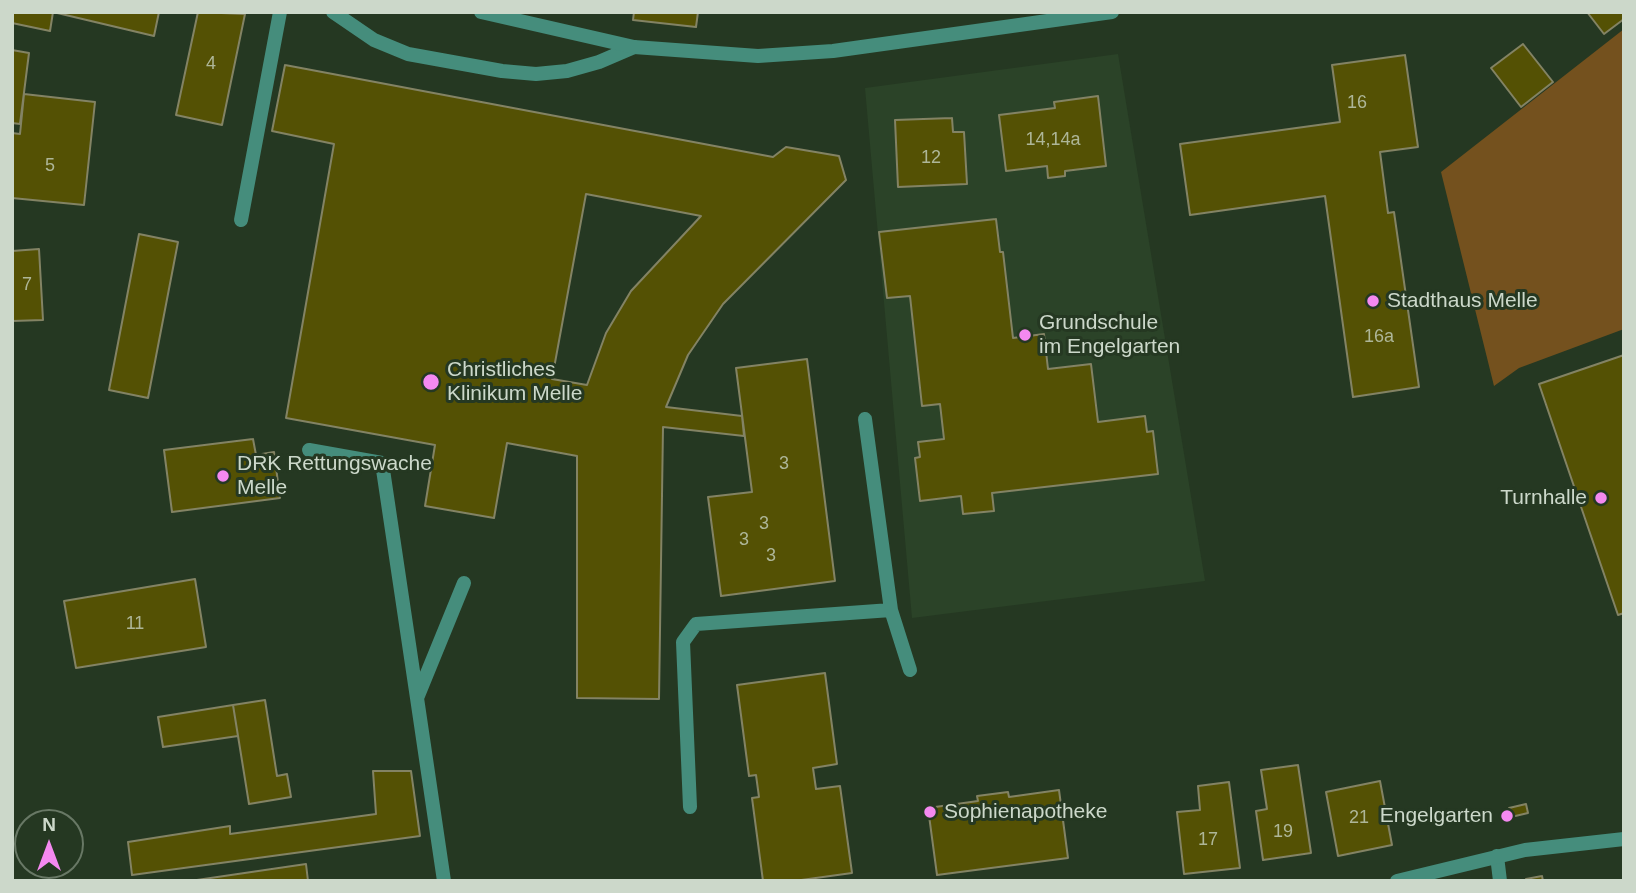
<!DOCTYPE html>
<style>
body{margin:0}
#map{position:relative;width:1636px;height:893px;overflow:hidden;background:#253822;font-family:Arial,sans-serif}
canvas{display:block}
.frame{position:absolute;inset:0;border:14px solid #ccd8ca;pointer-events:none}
.north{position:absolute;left:14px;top:809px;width:70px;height:70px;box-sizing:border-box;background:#253822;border:2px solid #687865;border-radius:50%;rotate:0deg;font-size:19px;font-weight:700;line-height:28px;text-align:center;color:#ccd8ca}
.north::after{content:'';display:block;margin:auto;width:24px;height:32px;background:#f489f0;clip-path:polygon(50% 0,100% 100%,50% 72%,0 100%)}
</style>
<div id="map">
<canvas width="1636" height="893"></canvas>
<div class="frame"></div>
<div class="north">N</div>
</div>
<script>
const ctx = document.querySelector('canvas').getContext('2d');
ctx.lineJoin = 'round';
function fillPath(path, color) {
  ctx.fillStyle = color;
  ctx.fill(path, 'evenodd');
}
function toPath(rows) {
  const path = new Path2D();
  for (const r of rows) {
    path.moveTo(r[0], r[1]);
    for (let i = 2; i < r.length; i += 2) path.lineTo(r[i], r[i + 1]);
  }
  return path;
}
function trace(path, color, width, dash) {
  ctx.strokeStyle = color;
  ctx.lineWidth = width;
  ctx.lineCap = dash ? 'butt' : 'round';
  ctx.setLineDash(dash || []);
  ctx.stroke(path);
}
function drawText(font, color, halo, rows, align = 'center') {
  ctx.font = font + ' Arial,sans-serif';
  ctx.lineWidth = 6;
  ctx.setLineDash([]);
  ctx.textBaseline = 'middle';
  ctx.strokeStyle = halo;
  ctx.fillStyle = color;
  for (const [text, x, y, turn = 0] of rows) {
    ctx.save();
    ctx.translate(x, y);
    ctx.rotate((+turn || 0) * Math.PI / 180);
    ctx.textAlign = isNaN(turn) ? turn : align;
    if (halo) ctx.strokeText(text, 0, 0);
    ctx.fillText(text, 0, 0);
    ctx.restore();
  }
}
const built = toPath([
 [1118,54,1205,581,912,618,865,88]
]);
const green = toPath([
 [1624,29,1624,329,1519,368,1494,386,1441,172]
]);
const building = toPath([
 [12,12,53,12,50,31,12,23,12,12],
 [53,12,159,12,154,36,53,12],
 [198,12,245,14,222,125,176,115,198,12],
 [634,12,698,12,696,27,633,20,634,12],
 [1587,12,1624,12,1624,19,1604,34,1587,12],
 [1523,44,1553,82,1521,107,1491,68,1523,44],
 [12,50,29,53,20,124,12,123,12,50],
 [1405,55,1418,147,1380,152,1388,213,1394,212,1419,387,1353,397,1325,196,1190,215,1180,144,1340,122,1332,65,1405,55],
 [285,65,773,157,786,147,839,156,846,180,723,304,688,355,666,407,742,416,744,436,663,427,659,699,577,698,577,456,507,443,494,518,425,506,435,445,286,418,334,144,272,131,285,65],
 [586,194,701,216,631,291,606,333,587,385,552,379,586,194],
 [24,94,95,102,84,205,12,198,12,133,20,134,24,94],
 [1098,96,1106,166,1065,171,1065,176,1048,178,1047,166,1006,171,999,115,1055,108,1054,102,1098,96],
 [952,118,953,132,964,132,967,184,898,187,895,120,952,118],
 [996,219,1000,252,1003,252,1013,338,1044,334,1048,369,1091,364,1098,422,1145,416,1147,432,1153,431,1158,474,992,493,994,511,963,514,961,496,920,501,915,458,920,457,918,442,944,439,940,404,922,406,910,296,887,298,879,232,996,219],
 [139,234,178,242,148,398,109,390,139,234],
 [39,249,43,320,12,321,12,251,39,249],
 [1624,355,1624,613,1618,615,1539,384,1624,355],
 [807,359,835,581,721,596,708,497,752,492,736,368,807,359],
 [253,439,256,455,274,452,280,498,172,512,164,450,253,439],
 [195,579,206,647,76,668,64,601,195,579],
 [825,673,837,764,813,768,816,789,840,786,852,873,794,881,763,881,752,798,759,797,756,775,749,776,737,685,825,673],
 [265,700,277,776,287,774,291,797,249,804,233,705,265,700],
 [233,705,238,736,163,747,158,717,233,705],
 [1298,765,1311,853,1263,860,1256,811,1267,809,1261,770,1298,765],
 [373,771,411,771,420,836,132,875,128,842,230,826,230,834,376,814,373,771],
 [1380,781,1392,845,1338,856,1326,792,1380,781],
 [1229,782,1240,868,1184,874,1177,812,1200,810,1198,786,1229,782],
 [1059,790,1068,858,937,875,928,808,978,801,977,796,1008,792,1009,797,1059,790],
 [1526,804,1528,813,1511,817,1509,808,1526,804],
 [306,864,308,881,190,881,306,864],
 [1542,876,1543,881,1526,881,1526,879,1542,876]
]);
const service = toPath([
 [333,12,374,40,408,54,502,71,536,74,567,71,599,62,634,47],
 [241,220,280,12],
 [865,419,891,610,910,670],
 [309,450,382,463,417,698],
 [690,807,683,642,696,624,891,610],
 [444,881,417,698,464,583]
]);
const minor = toPath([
 [481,12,634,47,758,56,833,51,1112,12],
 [1497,856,1500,881]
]);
const tertiary = toPath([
 [1397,881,1525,850,1624,839]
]);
const markers = [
 [1373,301,7,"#f489f0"],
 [1025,335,7,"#f489f0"],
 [431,382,9,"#f489f0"],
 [223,476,7,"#f489f0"],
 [1601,498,7,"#f489f0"],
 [930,812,7,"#f489f0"],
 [1507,816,7,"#f489f0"]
];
const numberNames = [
 ["4",211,64],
 ["16",1357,103],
 ["14,14a",1053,140],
 ["12",931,158],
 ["5",50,166],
 ["7",27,285],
 ["16a",1379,337],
 ["3",784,464],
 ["3",764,524],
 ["3",744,540],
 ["3",771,556],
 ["11",135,624],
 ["21",1359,818],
 ["19",1283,832],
 ["17",1208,840]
];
const poiNames = [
 ["Stadthaus Melle",1387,301],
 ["Grundschule",1039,323],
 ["im Engelgarten",1039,347],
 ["Christliches",447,370],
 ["Klinikum Melle",447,394],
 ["DRK Rettungswache",237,464],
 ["Melle",237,488],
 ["Turnhalle",1587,498,"right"],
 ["Sophienapotheke",944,812],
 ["Engelgarten",1493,816,"right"]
];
fillPath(built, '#2b4328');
fillPath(green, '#74511e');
fillPath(building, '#545104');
trace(building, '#838364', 2);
trace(service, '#458d7c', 14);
trace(minor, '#458d7c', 14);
trace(tertiary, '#458d7c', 14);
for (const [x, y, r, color] of markers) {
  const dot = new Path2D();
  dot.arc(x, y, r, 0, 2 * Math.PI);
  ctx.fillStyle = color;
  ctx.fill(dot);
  trace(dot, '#253822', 2.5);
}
drawText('18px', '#aeb698', null, numberNames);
drawText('21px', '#ccd8ca', '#253822', poiNames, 'left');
</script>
